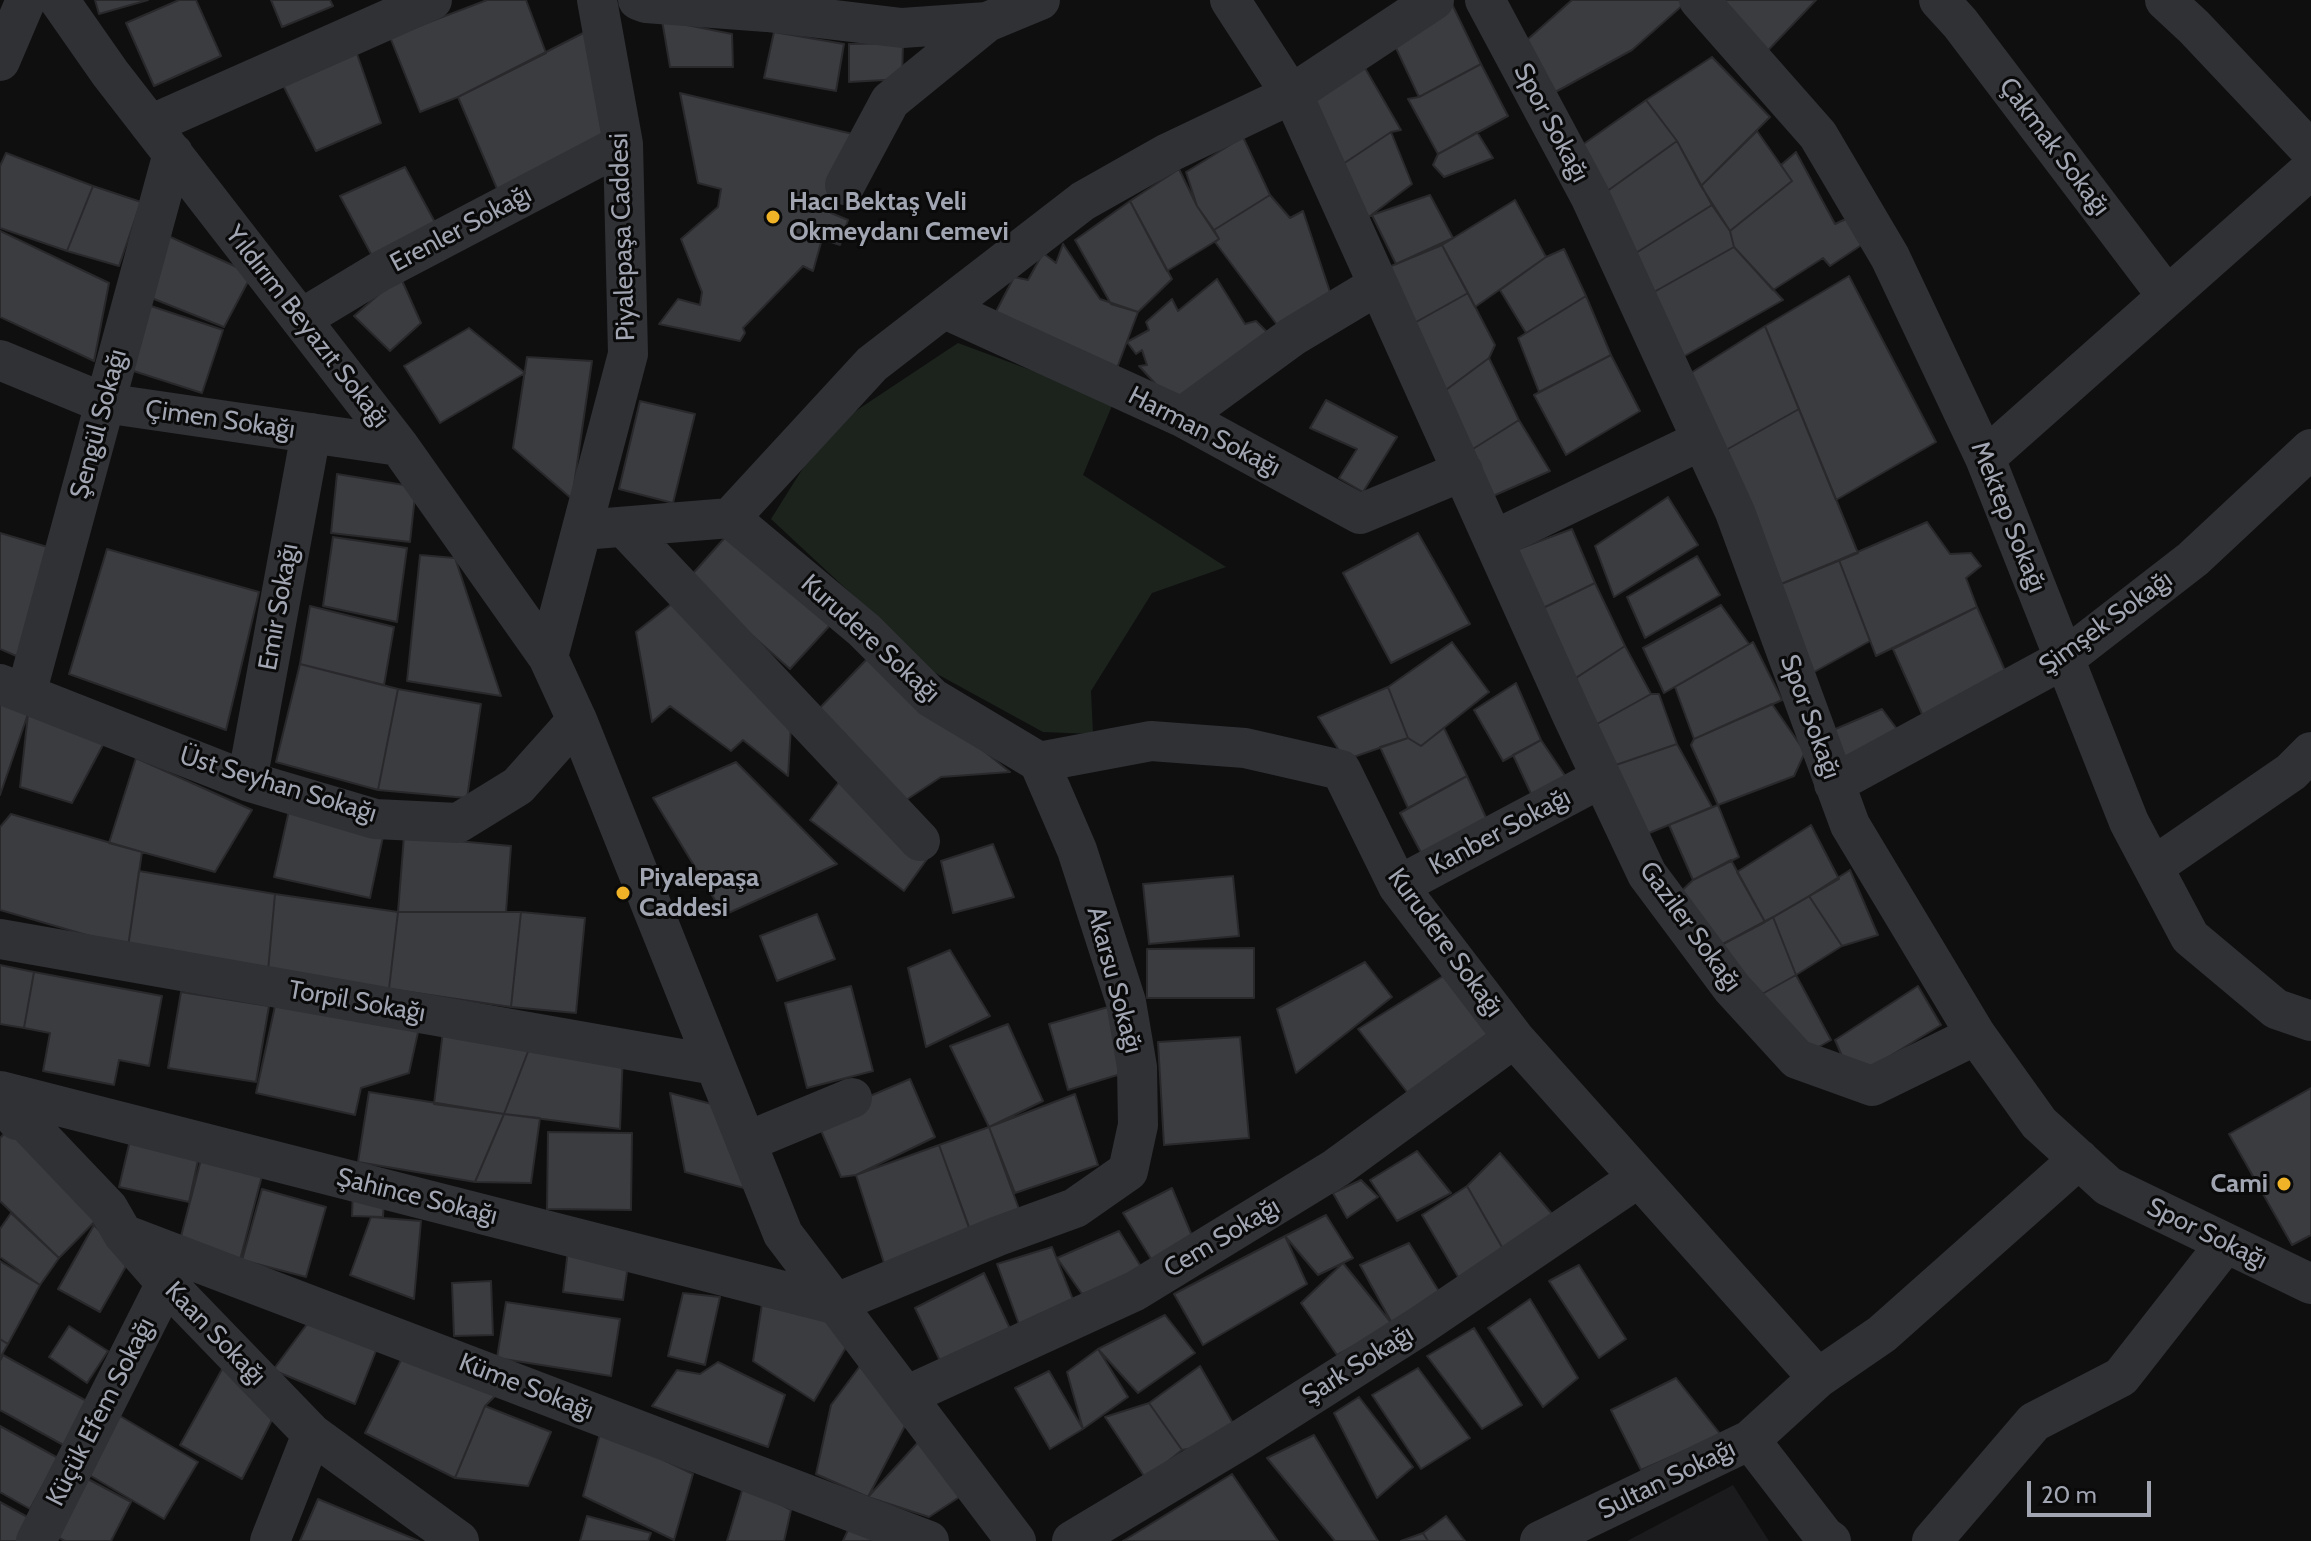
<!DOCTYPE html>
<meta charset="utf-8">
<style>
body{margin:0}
#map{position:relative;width:2311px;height:1541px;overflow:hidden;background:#0f0f10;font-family:Cabin,sans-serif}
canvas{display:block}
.scale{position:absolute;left:2027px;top:1481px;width:124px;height:36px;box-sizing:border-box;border:4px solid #a0a5b1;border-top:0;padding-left:10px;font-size:24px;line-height:28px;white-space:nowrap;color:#a0a5b1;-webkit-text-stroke:6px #0a0a0b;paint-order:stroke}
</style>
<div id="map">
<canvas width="2311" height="1541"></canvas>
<div class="scale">20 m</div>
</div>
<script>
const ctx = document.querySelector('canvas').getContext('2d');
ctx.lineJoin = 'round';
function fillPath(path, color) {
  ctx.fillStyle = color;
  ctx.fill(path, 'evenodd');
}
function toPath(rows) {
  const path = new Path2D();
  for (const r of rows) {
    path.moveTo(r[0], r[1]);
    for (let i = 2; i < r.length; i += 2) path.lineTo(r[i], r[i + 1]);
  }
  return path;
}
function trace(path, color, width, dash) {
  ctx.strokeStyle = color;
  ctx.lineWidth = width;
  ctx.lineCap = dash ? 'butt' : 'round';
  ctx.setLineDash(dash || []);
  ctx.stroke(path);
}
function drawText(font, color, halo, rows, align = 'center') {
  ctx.font = font + ' Cabin,sans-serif';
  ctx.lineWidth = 6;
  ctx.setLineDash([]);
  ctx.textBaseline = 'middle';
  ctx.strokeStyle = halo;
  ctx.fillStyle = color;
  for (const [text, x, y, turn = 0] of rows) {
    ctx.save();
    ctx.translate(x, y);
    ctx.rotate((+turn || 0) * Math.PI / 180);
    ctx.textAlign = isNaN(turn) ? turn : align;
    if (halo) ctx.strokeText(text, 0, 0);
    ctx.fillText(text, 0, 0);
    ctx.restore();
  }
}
const built = toPath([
 [1733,1485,1769,1541,1627,1541]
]);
const green = toPath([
 [958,343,1114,401,1083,475,1226,567,1152,593,1091,691,1093,734,1043,732,917,663,858,600,771,519,827,430]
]);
const building = toPath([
 [95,0,148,0,99,14,95,0],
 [179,0,196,0,221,56,154,86,126,23,179,0],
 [271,0,330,0,333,6,282,27,271,0],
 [487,0,526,0,546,53,458,97,420,112,390,37,487,0],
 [1450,0,1481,64,1419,97,1388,31,1450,0],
 [1572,0,1679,0,1684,4,1632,50,1539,101,1518,48,1572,0],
 [1699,0,1816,0,1755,64,1699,0],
 [662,20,732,34,733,67,670,67,662,20],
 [595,27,615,145,498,191,458,97,595,27],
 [774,32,844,44,836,91,764,78,774,32],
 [903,43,902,79,849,82,849,44,903,43],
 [356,51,381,123,316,151,283,85,356,51],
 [1712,57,1770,117,1701,186,1677,141,1646,100,1712,57],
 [1481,64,1508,116,1438,154,1408,99,1419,97,1481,64],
 [1365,68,1401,130,1391,132,1328,174,1296,102,1365,68],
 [680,93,857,135,831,213,848,220,840,245,822,239,813,271,803,266,743,328,745,333,740,341,659,324,678,299,700,305,702,292,681,239,718,207,721,189,698,183,680,93],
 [1646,100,1677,141,1592,202,1568,155,1646,100],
 [1757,131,1792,181,1730,231,1701,186,1757,131],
 [1391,132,1412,184,1353,229,1328,174,1391,132],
 [1477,132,1493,158,1444,177,1433,165,1438,154,1477,132],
 [1243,137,1270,195,1214,230,1197,206,1186,172,1243,137],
 [1677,141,1712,205,1620,263,1592,202,1677,141],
 [1796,152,1835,224,1848,218,1866,242,1830,266,1823,258,1773,290,1734,247,1730,231,1792,181,1781,165,1796,152],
 [6,153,93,186,67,251,0,228,0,166,6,153],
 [405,167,437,226,378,267,340,196,405,167],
 [1179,169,1197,206,1219,239,1167,271,1130,201,1179,169],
 [93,186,141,202,119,266,67,251,93,186],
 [1270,195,1290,218,1303,211,1330,292,1278,326,1215,242,1219,239,1214,230,1270,195],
 [1430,195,1453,238,1396,264,1372,215,1430,195],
 [1515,200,1546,257,1475,307,1442,245,1515,200],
 [1130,201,1172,279,1138,312,1111,304,1075,240,1130,201],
 [1712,205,1730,231,1734,247,1638,301,1620,263,1712,205],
 [0,231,109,283,94,361,0,317,0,231],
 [166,235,252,274,224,327,144,295,166,235],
 [1063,244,1100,299,1138,312,1111,384,987,329,1014,277,1028,280,1043,253,1056,263,1063,244],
 [1442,245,1468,293,1409,326,1384,269,1442,245],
 [1734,247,1783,300,1667,366,1638,301,1734,247],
 [1564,249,1586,296,1526,333,1500,290,1546,257,1564,249],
 [400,276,421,323,390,351,354,316,400,276],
 [1849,276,1936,442,1836,500,1765,326,1849,276],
 [1217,279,1245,324,1256,321,1273,338,1176,406,1139,366,1147,365,1142,350,1136,354,1127,342,1149,330,1146,322,1172,299,1178,311,1217,279],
 [1468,293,1495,345,1489,358,1431,401,1409,326,1468,293],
 [1586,296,1611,355,1539,392,1518,338,1586,296],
 [142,303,223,330,202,393,121,367,142,303],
 [1765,326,1799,409,1710,459,1675,383,1765,326],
 [469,328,525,373,440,423,404,366,469,328],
 [1611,355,1640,411,1566,455,1534,395,1611,355],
 [527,357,592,361,572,499,513,448,527,357],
 [1489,358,1519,420,1457,459,1431,401,1489,358],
 [1326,400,1397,437,1363,492,1339,478,1357,449,1310,428,1326,400],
 [640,401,695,414,673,503,619,489,640,401],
 [1799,409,1858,553,1764,591,1710,459,1799,409],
 [1519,420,1550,471,1477,503,1457,459,1519,420],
 [337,474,416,487,410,542,331,533,337,474],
 [1668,497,1698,545,1614,597,1595,546,1668,497],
 [1927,522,1950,554,1971,553,1981,566,1966,578,1977,607,1876,656,1839,560,1927,522],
 [1572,529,1595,583,1541,609,1516,550,1572,529],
 [0,533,51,548,21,658,0,649,0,533],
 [729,533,832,623,790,669,688,579,729,533],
 [1418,533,1470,624,1391,663,1343,573,1418,533],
 [333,537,407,548,397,622,323,606,333,537],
 [107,549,259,592,226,730,69,674,107,549],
 [420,555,455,558,501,696,407,681,420,555],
 [1697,556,1720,595,1645,638,1627,597,1697,556],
 [1839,560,1870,641,1796,682,1764,591,1839,560],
 [1595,583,1625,646,1571,681,1541,609,1595,583],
 [674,602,791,726,788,776,743,740,731,751,670,706,652,722,636,632,674,602],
 [1721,605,1749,644,1664,693,1643,648,1721,605],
 [310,606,394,627,384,685,300,664,310,606],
 [1977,607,2010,682,1930,732,1893,649,1977,607],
 [1452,642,1489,692,1421,746,1408,738,1388,687,1452,642],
 [1753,642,1782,700,1694,739,1675,687,1753,642],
 [1625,646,1651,694,1590,728,1576,678,1625,646],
 [868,658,1010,772,941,777,903,802,815,713,868,658],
 [300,664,398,689,378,790,276,762,300,664],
 [1516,683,1541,740,1503,761,1474,710,1516,683],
 [1388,687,1408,738,1345,760,1318,717,1388,687],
 [398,689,481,704,467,798,378,790,398,689],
 [1651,694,1659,694,1677,744,1610,767,1597,724,1651,694],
 [0,703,28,714,0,795,0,703],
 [1772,704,1805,752,1794,776,1718,805,1691,745,1694,739,1772,704],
 [1882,709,1908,744,1834,784,1817,737,1882,709],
 [28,714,104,743,72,803,20,787,28,714],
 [1444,728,1467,776,1408,808,1380,747,1408,738,1421,746,1444,728],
 [1541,740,1566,777,1533,798,1513,755,1541,740],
 [1677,744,1712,807,1642,836,1610,767,1677,744],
 [136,758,252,810,215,872,109,843,136,758],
 [736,762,837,864,724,915,653,798,736,762],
 [1467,776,1494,835,1425,860,1400,813,1467,776],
 [842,778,930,855,904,891,810,820,842,778],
 [1718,805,1739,857,1693,880,1669,825,1718,805],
 [290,806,385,827,370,898,274,877,290,806],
 [11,814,142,852,128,947,0,910,0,827,11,814],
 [1811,825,1839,879,1765,922,1737,872,1811,825],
 [404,836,511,846,506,912,398,912,404,836],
 [993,844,1014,897,953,913,941,861,993,844],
 [1731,860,1765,922,1706,953,1669,903,1693,880,1731,860],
 [1850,870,1878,935,1842,946,1809,896,1850,870],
 [139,871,275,894,268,971,128,947,139,871],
 [1233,876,1239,936,1149,944,1143,884,1233,876],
 [275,894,398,912,389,989,268,971,275,894],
 [1809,896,1842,946,1796,975,1773,917,1809,896],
 [398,912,521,912,511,1007,389,989,398,912],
 [521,912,585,918,576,1013,511,1007,521,912],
 [817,914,835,959,777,981,760,936,817,914],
 [1773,917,1796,975,1746,1003,1706,953,1773,917],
 [1254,948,1254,998,1147,998,1147,949,1254,948],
 [950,950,990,1016,926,1047,908,968,950,950],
 [1365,962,1392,997,1296,1073,1277,1009,1365,962],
 [0,965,34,972,24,1028,0,1024,0,965],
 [34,972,162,996,149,1066,119,1060,114,1085,43,1071,50,1033,24,1028,34,972],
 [1448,973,1496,1035,1411,1097,1358,1029,1448,973],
 [1796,975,1831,1040,1797,1059,1746,1003,1796,975],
 [851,986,873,1071,807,1088,785,1003,851,986],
 [1918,986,1941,1025,1852,1079,1835,1040,1918,986],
 [181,992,269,1006,256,1082,168,1068,181,992],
 [277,997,419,1028,409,1073,361,1088,355,1115,256,1093,277,997],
 [1115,1005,1134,1070,1068,1090,1049,1024,1115,1005],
 [1008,1024,1043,1101,989,1127,950,1046,1008,1024],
 [443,1031,529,1049,504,1114,434,1104,443,1031],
 [1240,1037,1249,1138,1164,1145,1158,1042,1240,1037],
 [529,1049,623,1052,620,1129,504,1114,529,1049],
 [910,1079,935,1137,856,1175,841,1177,816,1119,910,1079],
 [2311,1088,2311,1235,2292,1245,2229,1134,2311,1088],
 [369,1092,504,1114,475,1182,358,1162,369,1092],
 [670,1093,723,1107,755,1191,685,1172,670,1093],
 [1075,1094,1098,1165,1015,1193,989,1127,1075,1094],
 [504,1114,540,1118,531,1183,475,1182,504,1114],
 [17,1120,108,1208,59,1258,0,1201,0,1138,17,1120],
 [989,1127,1019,1209,969,1228,939,1145,989,1127],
 [548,1132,632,1133,631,1210,547,1209,548,1132],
 [131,1136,200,1151,189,1202,119,1187,131,1136],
 [939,1145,972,1235,884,1263,856,1175,939,1145],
 [1417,1151,1451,1193,1397,1221,1370,1180,1417,1151],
 [203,1152,264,1168,240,1260,179,1244,203,1152],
 [1500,1153,1559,1222,1510,1261,1467,1186,1500,1153],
 [1361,1180,1378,1197,1347,1218,1333,1193,1361,1180],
 [1467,1186,1510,1261,1464,1287,1422,1215,1467,1186],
 [1172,1188,1195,1243,1156,1267,1123,1213,1172,1188],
 [262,1189,326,1207,306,1277,242,1260,262,1189],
 [353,1189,384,1200,383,1217,352,1216,353,1189],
 [11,1213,59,1258,40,1285,0,1257,0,1229,11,1213],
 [1326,1215,1353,1258,1318,1275,1285,1236,1326,1215],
 [371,1217,421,1221,414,1299,350,1275,371,1217],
 [94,1225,129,1261,100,1312,58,1289,94,1225],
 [1119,1231,1145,1273,1082,1294,1057,1258,1119,1231],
 [1285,1236,1307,1284,1203,1345,1174,1294,1285,1236],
 [1409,1243,1440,1293,1393,1325,1360,1265,1409,1243],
 [1052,1247,1074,1302,1020,1327,997,1264,1052,1247],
 [568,1250,629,1258,623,1300,563,1292,568,1250],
 [0,1261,40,1285,8,1344,0,1339,0,1261],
 [1343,1263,1393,1325,1337,1355,1301,1303,1343,1263],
 [1579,1265,1626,1339,1599,1358,1549,1281,1579,1265],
 [984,1273,1013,1335,941,1363,915,1308,984,1273],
 [491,1281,493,1335,454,1336,452,1283,491,1281],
 [683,1293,720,1297,705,1365,668,1356,683,1293],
 [1530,1299,1578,1378,1543,1407,1488,1328,1530,1299],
 [506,1302,620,1319,611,1376,497,1358,506,1302],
 [762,1304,816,1311,848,1344,814,1401,753,1361,762,1304],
 [319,1308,383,1333,355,1404,273,1370,319,1308],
 [1165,1315,1195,1353,1138,1393,1098,1349,1165,1315],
 [69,1326,108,1351,87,1383,49,1357,69,1326],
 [1474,1328,1522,1405,1482,1429,1427,1356,1474,1328],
 [0,1339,8,1344,0,1358,0,1339],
 [1098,1349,1128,1397,1083,1429,1067,1372,1098,1349],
 [406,1350,497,1394,485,1406,455,1478,365,1433,406,1350],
 [3,1355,92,1404,67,1447,0,1410,0,1361,3,1355],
 [718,1362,785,1395,768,1447,652,1406,677,1370,700,1374,718,1362],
 [225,1364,277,1410,242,1479,180,1445,225,1364],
 [860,1366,908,1420,868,1497,816,1474,831,1405,860,1366],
 [1200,1366,1242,1439,1182,1450,1149,1403,1200,1366],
 [1418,1368,1470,1438,1421,1469,1372,1395,1418,1368],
 [1049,1371,1083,1429,1050,1449,1015,1388,1049,1371],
 [1676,1378,1721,1435,1641,1470,1611,1410,1676,1378],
 [1359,1397,1413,1467,1377,1498,1334,1413,1359,1397],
 [1149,1403,1182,1450,1146,1479,1105,1417,1149,1403],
 [485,1406,551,1432,528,1486,455,1478,485,1406],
 [120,1416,198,1462,164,1519,86,1473,120,1416],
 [0,1426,58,1458,30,1509,0,1492,0,1426],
 [601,1430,693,1474,674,1540,583,1496,601,1430],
 [1314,1435,1378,1541,1335,1541,1267,1458,1314,1435],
 [922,1438,961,1496,929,1517,868,1497,922,1438],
 [1232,1474,1278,1541,1123,1541,1232,1474],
 [86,1478,131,1502,111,1541,65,1541,55,1536,86,1478],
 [744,1484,791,1510,784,1541,727,1541,744,1484],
 [318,1499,419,1541,300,1541,318,1499],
 [0,1502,33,1520,22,1541,0,1541,0,1502],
 [587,1516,651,1533,648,1541,580,1541,587,1516],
 [1446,1516,1465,1541,1428,1541,1423,1533,1446,1516],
 [849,1528,877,1541,843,1541,849,1528],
 [1423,1533,1428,1541,1401,1541,1423,1533]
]);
const minor = toPath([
 [59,0,110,73,399,446,548,657],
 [597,0,623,144,628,354,548,657,577,720,783,1234,1016,1541],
 [638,0,646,3,767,12,902,28,987,22,1040,0],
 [1230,0,1296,102,1572,715,1647,874,1732,988,1797,1059,1872,1086,1976,1035],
 [1485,0,1590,196,1735,512,1850,825,1976,1035,2039,1123,2108,1186,2311,1284],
 [1699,0,1818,135,1890,257,1985,458,2129,822,2190,937,2276,1009,2311,1021],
 [1939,0,1960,23,2167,296],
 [2165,0,2194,27,2311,151],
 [0,61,26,0],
 [150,125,432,0],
 [845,185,890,101,987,22],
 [945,309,1182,417,1360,514,1463,471],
 [301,319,379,272,623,144],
 [0,360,104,403,399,446],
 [1182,417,1293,336,1378,285],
 [1985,458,2311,169],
 [730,518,872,364,1083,201,1168,153,1292,94,1434,0],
 [624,527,920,841],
 [582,530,730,518,864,630,932,698,1039,762,1151,741,1245,748,1341,770,1398,886,1514,1038,1818,1378],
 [1494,540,1702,440],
 [0,684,247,781,375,819,458,823,518,786,577,720],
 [26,694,173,153],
 [247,781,311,433],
 [1834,784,2064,659,2193,559,2311,449],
 [2153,867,2291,772,2311,752],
 [1398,886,1601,778],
 [0,939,715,1065],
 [0,1091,834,1304,998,1236,1075,1208,1128,1171,1138,1125,1137,1067,1126,1002,1077,850,1039,762],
 [0,1098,17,1120,26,1122,108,1208,123,1234,166,1283,312,1434,459,1541],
 [746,1142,852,1098],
 [123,1234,929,1541],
 [906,1396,1135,1291,1336,1168,1514,1038],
 [1750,1440,1824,1536,1831,1541],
 [36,1541,166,1283],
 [270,1541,312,1434],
 [1072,1541,1242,1439,1420,1326,1638,1178],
 [1540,1541,1750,1440,1818,1378,1882,1334,2079,1159],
 [1932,1541,2034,1422,2121,1377,2226,1243]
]);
const markers = [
 [773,217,8,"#f0b327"],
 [623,893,8,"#f0b327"],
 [2284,1184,8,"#f0b327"]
];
const streetNames = [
 ["Spor Sokağı",1551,123,62],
 ["Çakmak Sokağı",2054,147,53],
 ["Erenler Sokağı",461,229,-28],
 ["Piyalepaşa Caddesi",623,237,-92],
 ["Yıldırım Beyazıt Sokağı",307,327,52],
 ["Çimen Sokağı",220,420,8],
 ["Şengül Sokağı",99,424,-75],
 ["Harman Sokağı",1204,432,27],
 ["Mektep Sokağı",2008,517,68],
 ["Emir Sokağı",279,607,-80],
 ["Şimşek Sokağı",2106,623,-36],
 ["Kurudere Sokağı",870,639,42],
 ["Spor Sokağı",1810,717,70],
 ["Üst Seyhan Sokağı",278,785,17],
 ["Kanber Sokağı",1500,832,-28],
 ["Gaziler Sokağı",1690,927,54],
 ["Kurudere Sokağı",1445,943,54],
 ["Akarsu Sokağı",1114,980,75],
 ["Torpil Sokağı",357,1002,10],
 ["Şahince Sokağı",417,1197,14],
 ["Spor Sokağı",2207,1234,26],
 ["Cem Sokağı",1222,1238,-31],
 ["Kaan Sokağı",215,1334,46],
 ["Şark Sokağı",1358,1365,-32],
 ["Küme Sokağı",526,1387,21],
 ["Küçük Efem Sokağı",101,1412,-63],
 ["Sultan Sokağı",1667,1480,-26]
];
const poiNames = [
 ["Hacı Bektaş Veli",789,202],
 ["Okmeydanı Cemevi",789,232],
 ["Piyalepaşa",639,878],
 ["Caddesi",639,908],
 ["Cami",2268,1184,"right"]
];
fillPath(built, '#1b1b1d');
fillPath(green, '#1c231d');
fillPath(building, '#3b3c40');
trace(building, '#29292c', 2);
trace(minor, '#303135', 40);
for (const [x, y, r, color] of markers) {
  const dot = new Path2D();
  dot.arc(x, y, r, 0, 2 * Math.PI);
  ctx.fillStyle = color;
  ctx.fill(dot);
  trace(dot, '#0a0a0b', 3);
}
drawText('26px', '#a0a5b1', '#0a0a0b', streetNames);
drawText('bold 26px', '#a0a5b1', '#0a0a0b', poiNames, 'left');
</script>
